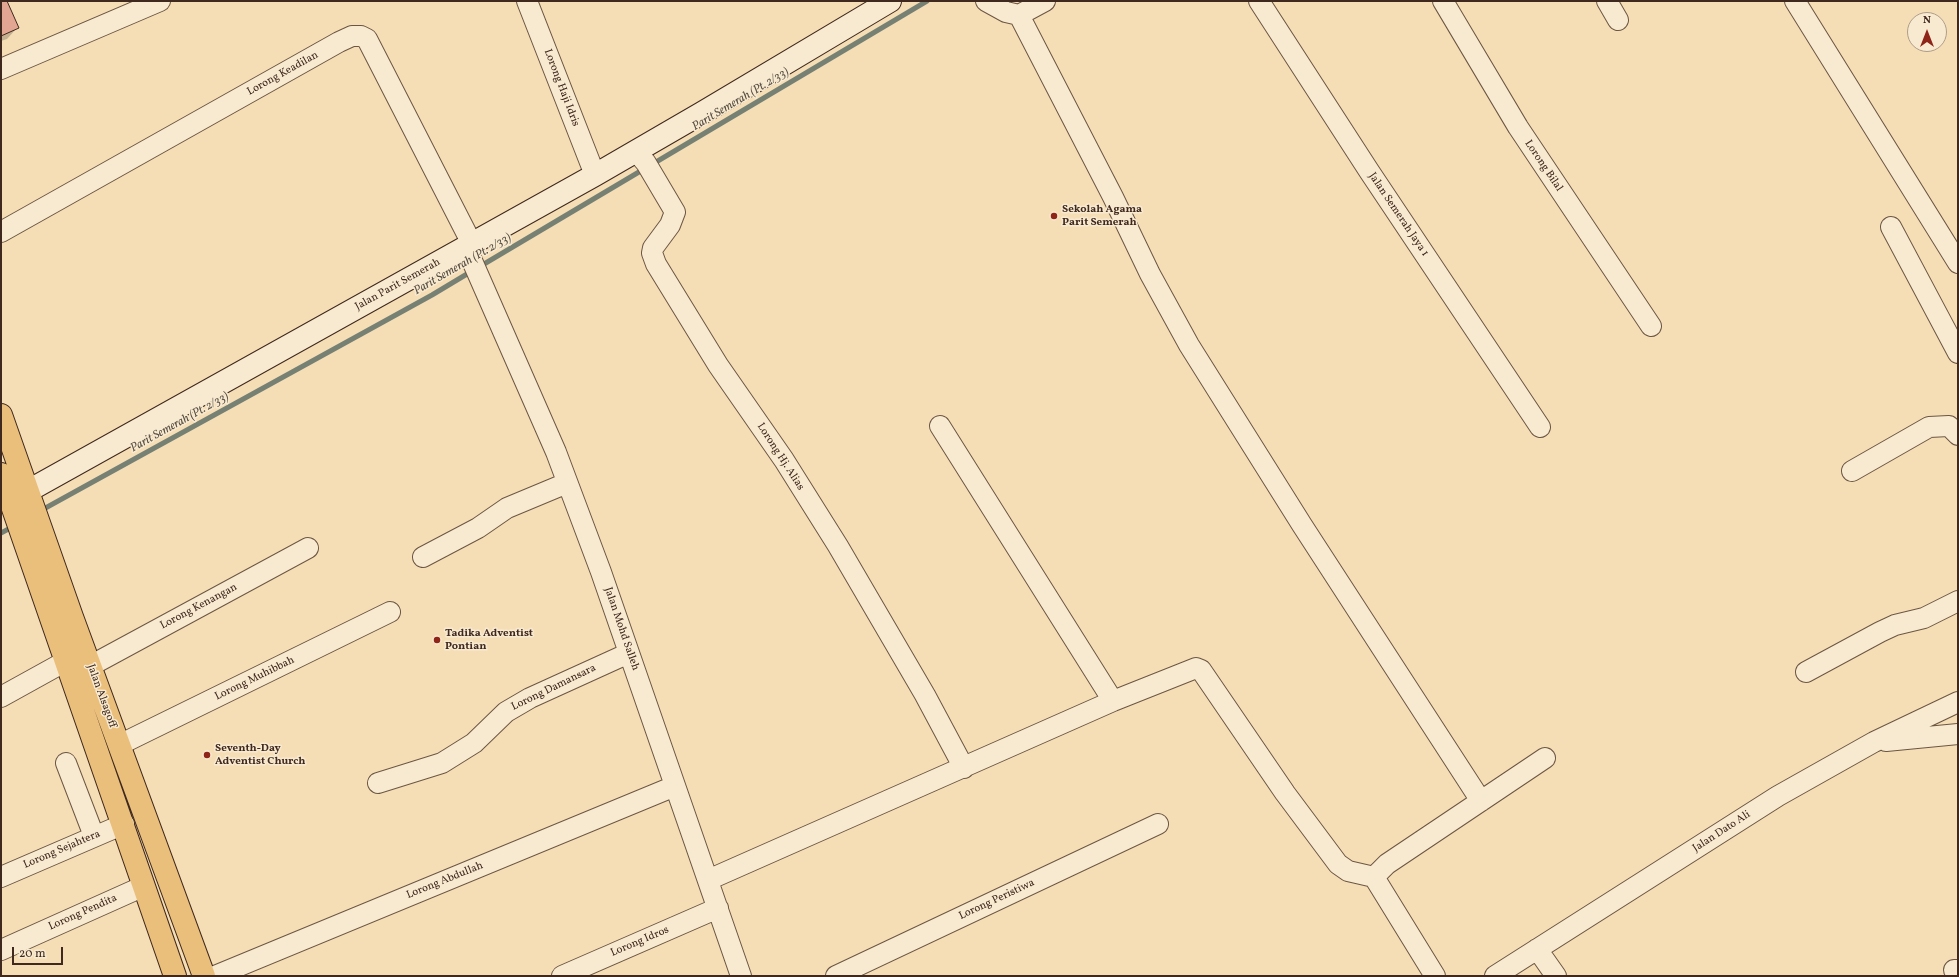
<!DOCTYPE html>
<style>
body{margin:0}
#map{position:relative;width:1959px;height:977px;overflow:hidden;background:#f5deb6;font-family:Vollkorn,serif}
canvas{display:block}
.frame{position:absolute;inset:0;border:2px solid #3f281d;pointer-events:none}
.north{position:absolute;left:1907px;top:12px;width:40px;height:40px;box-sizing:border-box;background:#f8ead0;border:1px solid #ae9c88;border-radius:50%;rotate:0deg;font-size:11px;font-weight:700;line-height:16px;text-align:center;color:#3f281d}
.north::after{content:'';display:block;margin:auto;width:14px;height:18px;background:#8f2418;clip-path:polygon(50% 0,100% 100%,50% 72%,0 100%)}
.scale{position:absolute;left:12px;top:947px;width:51px;height:18px;box-sizing:border-box;border:2px solid #3f281d;border-top:0;padding-left:5px;font-size:12px;line-height:14px;white-space:nowrap;color:#3f281d;-webkit-text-stroke:3px #f8ead0;paint-order:stroke}
</style>
<div id="map">
<canvas width="1959" height="977"></canvas>
<div class="frame"></div>
<div class="north">N</div>
<div class="scale">20 m</div>
</div>
<script>
const ctx = document.querySelector('canvas').getContext('2d');
ctx.lineJoin = 'round';
function fillPath(path, color) {
  ctx.fillStyle = color;
  ctx.fill(path, 'evenodd');
}
function toPath(rows) {
  const path = new Path2D();
  for (const r of rows) {
    path.moveTo(r[0], r[1]);
    for (let i = 2; i < r.length; i += 2) path.lineTo(r[i], r[i + 1]);
  }
  return path;
}
function trace(path, color, width, dash) {
  ctx.strokeStyle = color;
  ctx.lineWidth = width;
  ctx.lineCap = dash ? 'butt' : 'round';
  ctx.setLineDash(dash || []);
  ctx.stroke(path);
}
function drawText(font, color, halo, rows, align = 'center') {
  ctx.font = font + ' Vollkorn,serif';
  ctx.lineWidth = 3;
  ctx.setLineDash([]);
  ctx.textBaseline = 'middle';
  ctx.strokeStyle = halo;
  ctx.fillStyle = color;
  for (const [text, x, y, turn = 0] of rows) {
    ctx.save();
    ctx.translate(x, y);
    ctx.rotate((+turn || 0) * Math.PI / 180);
    ctx.textAlign = isNaN(turn) ? turn : align;
    if (halo) ctx.strokeText(text, 0, 0);
    ctx.fillText(text, 0, 0);
    ctx.restore();
  }
}
const shadow = toPath([
 [1,1,6,1,17,28,7,39,1,41]
]);
const stream = toPath([
 [651,165,927,1],
 [479,267,644,169],
 [40,511,432,295,472,271],
 [1,533,14,526]
]);
const building = toPath([
 [1,1,7,1,19,28,1,36,1,1]
]);
const minor = toPath([
 [527,1,595,175],
 [986,1,1006,12,1019,15,1045,1],
 [1259,1,1369,171,1540,427],
 [1443,1,1518,127,1651,326],
 [1607,1,1618,20],
 [1795,1,1958,263],
 [1019,15,1113,197,1150,274,1189,345,1302,525,1481,801],
 [1,69,160,1],
 [636,151,646,163,675,212,670,225,653,248,652,253,656,264,718,365,784,460,838,546,925,695,964,768],
 [1891,227,1958,353],
 [1,232,339,42,352,36,361,36,367,39,472,244],
 [466,247,556,452,601,572,741,976],
 [940,426,1113,701],
 [1852,471,1929,427,1949,426,1958,435],
 [423,557,478,528,507,508,567,483],
 [90,666,308,548],
 [1806,672,1880,632,1895,625,1924,618,1958,601],
 [1,697,66,661],
 [1886,741,1958,734],
 [119,745,390,612],
 [66,763,94,836],
 [378,783,442,763,474,743,506,712,530,698,629,653],
 [1,877,124,824],
 [708,880,1113,701,1196,668,1201,670,1285,793,1338,864,1348,871,1374,877],
 [1537,949,1556,976],
 [1,950,144,886],
 [1954,970,1958,970],
 [215,976,675,786],
 [562,976,718,908],
 [836,976,1158,824],
 [1435,976,1374,877,1387,864,1545,758],
 [1495,976,1778,796,1874,742,1958,702]
]);
const secondary = toPath([
 [10,499,28,491,595,175,702,113,890,1]
]);
const trunk = toPath([
 [1,415,72,617,204,976],
 [1,474,175,976]
]);
const markers = [
 [1054,216,4,"#8f2418"],
 [437,640,4,"#8f2418"],
 [207,755,4,"#8f2418"]
];
const streetNames = [
 ["Lorong Keadilan",283,74,-29],
 ["Lorong Haji Idris",561,88,69],
 ["Lorong Bilal",1543,166,56],
 ["Jalan Semerah Jaya 1",1398,215,56],
 ["Jalan Parit Semerah",398,285,-29],
 ["Lorong Hj. Alias",780,457,57],
 ["Lorong Kenangan",199,607,-28],
 ["Jalan Mohd Salleh",621,629,71],
 ["Lorong Muhibbah",255,679,-26],
 ["Lorong Damansara",554,688,-26],
 ["Jalan Alsagoff",101,696,70],
 ["Jalan Dato Ali",1722,832,-33],
 ["Lorong Sejahtera",62,850,-23],
 ["Lorong Abdullah",445,881,-22],
 ["Lorong Peristiwa",997,900,-25],
 ["Lorong Pendita",83,913,-24],
 ["Lorong Idros",640,942,-23]
];
const poiNames = [
 ["Sekolah Agama",1062,210],
 ["Parit Semerah",1062,223],
 ["Tadika Adventist",445,634],
 ["Pontian",445,647],
 ["Seventh-Day",215,749],
 ["Adventist Church",215,762]
];
const waterNames = [
 ["Parit Semerah (Pt. 2/33)",741,100,-31],
 ["Parit Semerah (Pt. 2/33)",463,265,-30],
 ["Parit Semerah (Pt. 2/33)",180,423,-29]
];
fillPath(shadow, '#0003');
trace(stream, '#778173', 5);
fillPath(building, '#e3a692');
trace(building, '#3f281d', 1);
trace(minor, '#6c5643', 22);
trace(secondary, '#3f281d', 24);
trace(trunk, '#3f281d', 24);
trace(minor, '#f8ead0', 20);
trace(secondary, '#f8ead0', 22);
trace(trunk, '#eabf7b', 22);
for (const [x, y, r, color] of markers) {
  const dot = new Path2D();
  dot.arc(x, y, r, 0, 2 * Math.PI);
  ctx.fillStyle = color;
  ctx.fill(dot);
  trace(dot, '#f8ead0', 1.5);
}
drawText('11px', '#3f281d', '#f8ead0', streetNames);
drawText('bold 11px', '#3f281d', '#f8ead0', poiNames, 'left');
drawText('italic 12px', '#564d41', '#f8ead0', waterNames);
</script>
